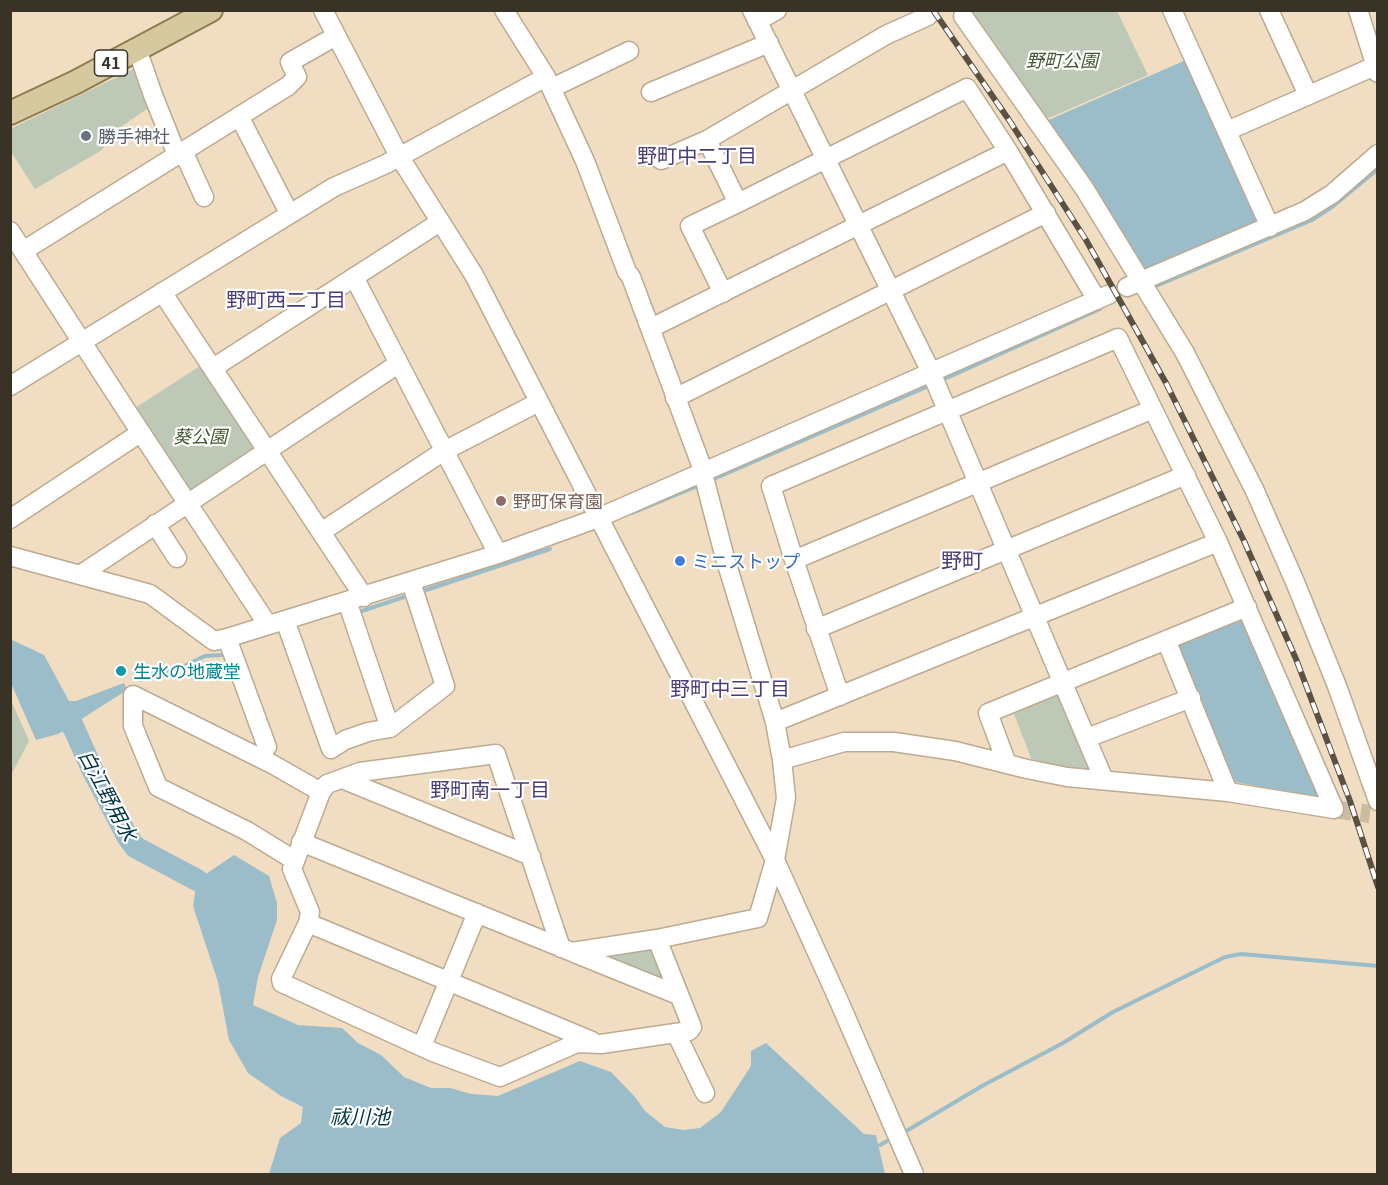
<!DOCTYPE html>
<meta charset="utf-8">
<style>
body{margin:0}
#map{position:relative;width:1388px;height:1185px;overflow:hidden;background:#f0ddc2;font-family:Georgia,serif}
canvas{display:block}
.frame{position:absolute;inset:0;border:12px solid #393227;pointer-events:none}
</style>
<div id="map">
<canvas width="1388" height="1185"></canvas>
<div class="frame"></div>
</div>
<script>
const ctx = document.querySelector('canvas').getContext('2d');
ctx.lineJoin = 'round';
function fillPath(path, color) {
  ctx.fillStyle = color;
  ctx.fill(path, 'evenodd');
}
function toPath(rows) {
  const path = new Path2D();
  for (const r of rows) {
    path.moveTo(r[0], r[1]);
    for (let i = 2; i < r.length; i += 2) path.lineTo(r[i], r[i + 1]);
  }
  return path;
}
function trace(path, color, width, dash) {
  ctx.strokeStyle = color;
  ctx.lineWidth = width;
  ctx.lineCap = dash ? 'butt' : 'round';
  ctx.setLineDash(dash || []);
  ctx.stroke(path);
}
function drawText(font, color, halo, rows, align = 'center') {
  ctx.font = font + ' Georgia,"Noto Sans JP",serif';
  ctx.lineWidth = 4.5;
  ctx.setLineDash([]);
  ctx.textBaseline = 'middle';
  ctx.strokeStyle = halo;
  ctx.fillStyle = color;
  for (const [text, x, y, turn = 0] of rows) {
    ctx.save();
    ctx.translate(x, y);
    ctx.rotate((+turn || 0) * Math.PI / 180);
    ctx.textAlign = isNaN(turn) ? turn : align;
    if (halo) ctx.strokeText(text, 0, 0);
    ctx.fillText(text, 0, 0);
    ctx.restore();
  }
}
const green = toPath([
 [966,11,1117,11,1148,75,1044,120],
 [140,66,153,105,110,134,102,150,35,189,11,152,10,129],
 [203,364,258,445,256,452,192,494,132,410],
 [1060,693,1091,766,1089,775,1033,763,1012,709],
 [10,698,29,741,11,775,10,775],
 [649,944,670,983,590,954]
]);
const water = toPath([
 [1186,60,1259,218,1257,223,1142,272,1044,122],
 [1242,617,1323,798,1235,782,1177,644],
 [10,639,44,655,69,701,76,701,124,683,127,690,58,734,36,740,11,683],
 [234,855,269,876,277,903,277,920,258,977,253,1005,298,1025,342,1028,358,1043,381,1055,404,1077,431,1088,450,1088,471,1094,498,1096,580,1061,611,1072,635,1097,645,1111,665,1127,684,1130,700,1128,721,1112,751,1066,751,1051,766,1043,864,1134,876,1135,885,1174,269,1174,280,1138,301,1123,303,1107,281,1096,248,1073,229,1040,218,982,193,906,197,880]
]);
const stream = toPath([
 [1156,286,1312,220,1332,207,1378,169],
 [940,381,1100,309],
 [709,481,931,385],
 [632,513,700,485],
 [420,592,550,549],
 [362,611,410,595],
 [140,680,180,668,205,656,222,655],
 [908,1130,982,1086,1063,1043,1113,1012,1225,957,1241,954,1378,966],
 [880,1145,887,1141]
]);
const river = toPath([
 [46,714,72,724,92,769,127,836,135,847,197,880]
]);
const minorTunnel = toPath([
 [1334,809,1370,814]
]);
const minor = toPath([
 [323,10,399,156,474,275,775,860,838,999,914,1174],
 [752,10,931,372,1104,780],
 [1172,10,1270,227],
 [1269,10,1308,95],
 [1358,10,1378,73],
 [963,16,1084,188,1185,353,1255,491,1295,582,1337,686,1378,801],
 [757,21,777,10],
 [137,49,153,95,177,155],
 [552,88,629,51],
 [651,92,769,43],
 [239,116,289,213],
 [1227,131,1375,66],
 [183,151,204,197],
 [1008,151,1097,300],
 [661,160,707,140],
 [10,231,126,410,268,625],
 [23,251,288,86,297,77,290,62,336,36],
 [354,277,498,554],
 [1127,287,1305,211,1332,194,1378,154],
 [162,292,364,597],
 [723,293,690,226,738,203],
 [651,328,1008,151,967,88,738,203,707,140,886,35,928,16],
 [213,368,440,222],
 [10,386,334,187,386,164,546,77],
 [675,398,1046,213],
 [10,519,140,433],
 [155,524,177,558],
 [321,532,444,451,539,402],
 [10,556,150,594,214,641,227,638,498,554,598,518,1110,294],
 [794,560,1153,409],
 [80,575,398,364],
 [285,620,331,749,345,740,368,732,390,728,347,601],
 [816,629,1186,475],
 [227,638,267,747],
 [1166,640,1228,792],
 [840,696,794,560,771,486,1118,338,1218,542,1334,809],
 [775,722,1218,542],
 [390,728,445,686,411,582],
 [1087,738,1191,698],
 [782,760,844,742,894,742,955,751,1027,769,1067,777,1228,792,1334,809],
 [1007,764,988,713,1247,607],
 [342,779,531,856],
 [301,842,572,952,657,939,758,918,775,860,786,798,782,760,775,722,725,558,700,462,631,277,627,272,585,161,546,77,504,10],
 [294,860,247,831,158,787,133,726,133,695,272,764,321,792],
 [308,923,592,1041],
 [561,948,496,754,360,772,327,784,321,792,292,869,310,912,308,923,281,979,282,983,433,1052,500,1077,577,1043,601,1044,689,1031,692,1027,657,939],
 [574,953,678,995],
 [676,1033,705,1093],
 [422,1046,477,913]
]);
const major = toPath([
 [10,113,76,82,211,10]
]);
const rail = toPath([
 [933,10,1009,120,1086,240,1166,383,1244,541,1296,659,1350,801,1378,887]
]);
const markers = [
 [86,136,6,"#6b7280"],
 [501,501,6,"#8d6e63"],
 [680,561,6,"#3f7fe0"],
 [121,671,6,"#0f9aa8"]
];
const shields = [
 [111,63,33]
];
const shieldNames = [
 ["41",111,63]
];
const parkNames = [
 ["野町公園",1062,60],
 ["葵公園",200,436]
];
const worshipNames = [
 ["勝手神社",98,136]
];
const educationNames = [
 ["野町保育園",513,501]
];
const shopNames = [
 ["ミニストップ",692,561]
];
const cultureNames = [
 ["生水の地蔵堂",133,671]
];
const neighbourhoodNames = [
 ["野町中二丁目",697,155],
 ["野町西二丁目",286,299],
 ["野町中三丁目",730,688],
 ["野町南一丁目",490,789]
];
const waterNames = [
 ["白江野用水",108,795,62],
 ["祓川池",360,1116]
];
const quarterNames = [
 ["野町",962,560]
];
fillPath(green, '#bec8b6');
fillPath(water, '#9bbcc9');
trace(stream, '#9bbcc9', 4);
trace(river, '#9bbcc9', 22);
trace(minorTunnel, '#cbbba3', 18, [18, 9]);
trace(minor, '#bdab91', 21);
trace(major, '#8e7d4c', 26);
trace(minor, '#fff', 18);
trace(major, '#d6c9a0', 22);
trace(rail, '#5b5143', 6);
trace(rail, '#fff', 4, [11]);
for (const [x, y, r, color] of markers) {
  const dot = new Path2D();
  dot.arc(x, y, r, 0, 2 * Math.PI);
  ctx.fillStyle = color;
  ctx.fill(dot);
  trace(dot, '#fff', 2);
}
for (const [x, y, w] of shields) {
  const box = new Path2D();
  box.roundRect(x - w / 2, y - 13, w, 26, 4.5);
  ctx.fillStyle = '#fff';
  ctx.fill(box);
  trace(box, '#393227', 1.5);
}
drawText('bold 16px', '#393227', null, shieldNames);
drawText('italic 18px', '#44592f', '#fff', parkNames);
drawText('18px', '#5b616d', '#fff', worshipNames, 'left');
drawText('18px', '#785e54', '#fff', educationNames, 'left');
drawText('18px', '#366cbe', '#fff', shopNames, 'left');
drawText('18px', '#0d838f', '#fff', cultureNames, 'left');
drawText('20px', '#473d7a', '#fff', neighbourhoodNames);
drawText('italic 20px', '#003443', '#fff', waterNames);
drawText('21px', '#473d7a', '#fff', quarterNames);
</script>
